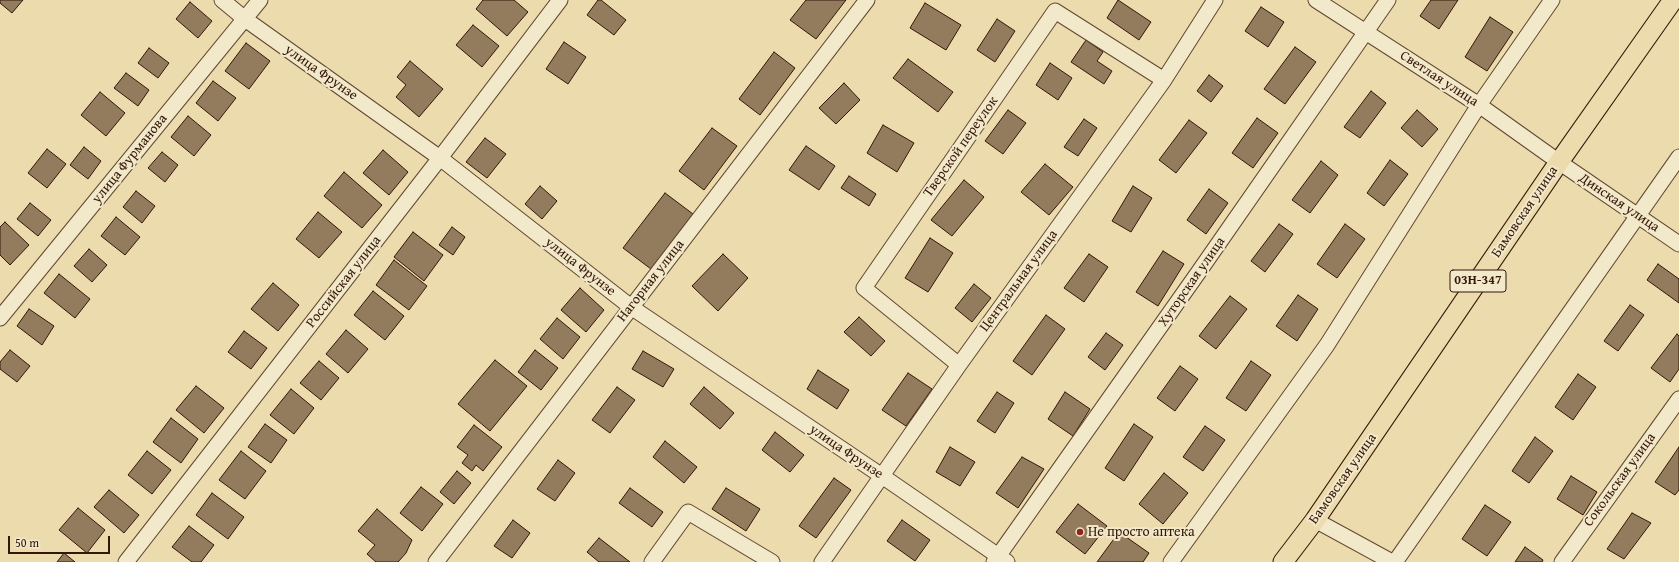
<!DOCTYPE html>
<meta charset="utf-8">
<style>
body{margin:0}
#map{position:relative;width:1679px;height:562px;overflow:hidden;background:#ebdbad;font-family:"Gentium Book Plus",serif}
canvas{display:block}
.scale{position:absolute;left:8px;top:536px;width:102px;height:18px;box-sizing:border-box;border:2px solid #341607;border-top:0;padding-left:5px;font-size:12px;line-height:14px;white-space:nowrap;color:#341607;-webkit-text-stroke:3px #f2e8ca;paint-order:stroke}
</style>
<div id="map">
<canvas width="1679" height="562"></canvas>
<div class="scale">50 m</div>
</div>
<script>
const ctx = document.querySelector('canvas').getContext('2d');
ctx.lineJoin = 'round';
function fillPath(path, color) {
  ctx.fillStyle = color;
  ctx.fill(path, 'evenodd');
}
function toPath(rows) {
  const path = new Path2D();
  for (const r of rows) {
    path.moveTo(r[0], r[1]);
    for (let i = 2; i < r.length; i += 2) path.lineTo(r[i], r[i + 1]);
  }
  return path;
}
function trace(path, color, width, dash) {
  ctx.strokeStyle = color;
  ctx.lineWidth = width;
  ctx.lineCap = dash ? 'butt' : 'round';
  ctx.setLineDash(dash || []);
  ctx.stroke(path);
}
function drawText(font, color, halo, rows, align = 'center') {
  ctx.font = font + ' "Gentium Book Plus",serif';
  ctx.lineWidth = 4;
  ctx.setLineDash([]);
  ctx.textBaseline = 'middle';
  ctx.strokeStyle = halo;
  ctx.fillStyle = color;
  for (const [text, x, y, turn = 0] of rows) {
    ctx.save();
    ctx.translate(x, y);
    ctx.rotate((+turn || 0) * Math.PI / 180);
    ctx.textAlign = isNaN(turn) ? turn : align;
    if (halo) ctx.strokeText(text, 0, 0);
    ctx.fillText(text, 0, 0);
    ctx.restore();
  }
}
const building = toPath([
 [0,0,23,0,12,13,0,3,0,0],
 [483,0,514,0,528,12,507,36,476,9,483,0],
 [598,0,601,0,626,20,614,35,587,15,598,0],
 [806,0,846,0,816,39,790,20,806,0],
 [1118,0,1151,22,1139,40,1107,18,1118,0],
 [1431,0,1458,0,1439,29,1420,16,1431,0],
 [190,2,212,21,198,38,176,19,190,2],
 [925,3,961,25,946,50,910,28,925,3],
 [1261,7,1284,22,1268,47,1245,31,1261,7],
 [1490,17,1513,32,1487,71,1465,57,1490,17],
 [997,19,1015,31,995,62,977,50,997,19],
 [473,25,499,46,482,67,456,45,473,25],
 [1086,40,1103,52,1097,61,1112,71,1104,84,1071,62,1086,40],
 [564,42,586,57,568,84,546,69,564,42],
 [246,43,270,61,249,89,225,71,246,43],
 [1295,47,1316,62,1285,104,1264,89,1295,47],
 [149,48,169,63,158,78,138,63,149,48],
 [774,52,795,68,760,115,739,99,774,52],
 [908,59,953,92,938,112,893,78,908,59],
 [410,61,443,89,419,117,396,97,406,85,397,77,410,61],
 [1050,63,1072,78,1058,100,1036,85,1050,63],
 [126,73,149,90,138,106,114,88,126,73],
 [1209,75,1223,86,1211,102,1197,91,1209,75],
 [213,81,236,98,218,121,196,103,213,81],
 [844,83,860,100,836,124,819,108,844,83],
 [1371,91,1386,103,1360,138,1344,127,1371,91],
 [100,92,125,113,106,136,81,115,100,92],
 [1008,110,1026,123,1003,154,985,141,1008,110],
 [1417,110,1438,129,1422,147,1401,128,1417,110],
 [188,116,211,135,194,156,171,137,188,116],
 [1257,118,1278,133,1253,168,1232,153,1257,118],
 [1084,119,1097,128,1078,156,1064,147,1084,119],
 [1189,120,1207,133,1176,173,1159,160,1189,120],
 [883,125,914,143,897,172,867,153,883,125],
 [712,128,737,146,704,190,679,171,712,128],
 [485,138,506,154,487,178,466,162,485,138],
 [806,146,835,166,819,190,789,170,806,146],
 [84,147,101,161,88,179,70,165,84,147],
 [47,149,66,164,47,188,28,173,47,149],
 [383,150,408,172,389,195,363,173,383,150],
 [162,152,178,165,165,182,148,168,162,152],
 [1390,160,1408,174,1384,206,1367,193,1390,160],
 [1321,161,1338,175,1310,213,1292,200,1321,161],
 [1045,164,1073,187,1049,215,1021,192,1045,164],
 [344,172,382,205,362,228,324,196,344,172],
 [849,176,876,194,869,206,841,188,849,176],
 [964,180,984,197,952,236,931,220,964,180],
 [540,186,557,201,542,219,525,204,540,186],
 [1133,186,1152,198,1131,232,1112,221,1133,186],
 [1209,189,1228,203,1206,234,1187,220,1209,189],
 [136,191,155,206,142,223,123,207,136,191],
 [665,193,693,214,651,269,623,248,665,193],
 [30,203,51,220,38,236,17,219,30,203],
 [318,212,342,232,319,258,296,239,318,212],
 [116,217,140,237,125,255,101,236,116,217],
 [5,222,29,245,10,265,0,255,0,227,5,222],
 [1279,224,1293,234,1265,272,1251,261,1279,224],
 [1345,224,1365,239,1337,278,1317,264,1345,224],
 [452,227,465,237,453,255,439,245,452,227],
 [413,232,443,255,424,281,394,257,413,232],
 [930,238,953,253,928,292,905,278,930,238],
 [89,249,107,265,92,282,74,266,89,249],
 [1163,251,1184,264,1158,306,1136,292,1163,251],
 [723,254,748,278,718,311,692,286,723,254],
 [1089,254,1108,267,1084,302,1064,288,1089,254],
 [394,260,427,286,409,310,376,285,394,260],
 [1658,264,1679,279,1679,303,1647,280,1658,264],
 [59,274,90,299,75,318,44,293,59,274],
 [273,283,299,305,278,331,251,309,273,283],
 [974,284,991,298,972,322,955,308,974,284],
 [580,288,604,310,586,332,561,310,580,288],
 [373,291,404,316,385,340,354,315,373,291],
 [1298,295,1318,309,1297,341,1276,326,1298,295],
 [1230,296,1247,309,1216,349,1199,336,1230,296],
 [1630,305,1644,315,1618,351,1604,341,1630,305],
 [29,309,54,326,42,345,17,326,29,309],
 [1046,315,1065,329,1032,375,1013,361,1046,315],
 [859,317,885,341,871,356,844,332,859,317],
 [557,318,580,337,563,359,540,339,557,318],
 [346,330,368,349,348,373,326,354,346,330],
 [244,331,267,348,251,369,228,352,244,331],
 [1106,333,1123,345,1105,370,1088,357,1106,333],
 [1677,334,1679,336,1679,369,1670,382,1651,368,1677,334],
 [10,350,30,366,17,382,0,369,0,362,10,350],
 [535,350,558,368,541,390,518,372,535,350],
 [643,351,674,369,663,387,632,369,643,351],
 [495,360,527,386,490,431,458,404,495,360],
 [319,361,339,378,321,400,300,383,319,361],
 [1251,361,1271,375,1246,411,1226,398,1251,361],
 [1180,366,1198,379,1175,411,1157,398,1180,366],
 [818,370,849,390,837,409,807,389,818,370],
 [908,373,932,389,906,426,882,410,908,373],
 [1578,374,1596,387,1573,420,1555,407,1578,374],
 [196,386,224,408,204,433,176,410,196,386],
 [617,387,635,400,610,433,592,420,617,387],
 [704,387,734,413,720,429,690,404,704,387],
 [291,389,314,408,294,434,270,415,291,389],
 [997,392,1014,403,995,433,977,421,997,392],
 [1065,392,1090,409,1073,436,1048,419,1065,392],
 [171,418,198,439,181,463,153,442,171,418],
 [265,424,287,440,271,463,248,447,265,424],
 [1134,424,1153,437,1124,481,1105,468,1134,424],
 [474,425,502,447,483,471,476,465,472,471,462,463,468,455,457,447,474,425],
 [1205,426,1225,440,1203,471,1183,457,1205,426],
 [775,432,804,455,790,472,762,450,775,432],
 [1535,437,1553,451,1529,483,1512,471,1535,437],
 [665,441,697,467,684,483,653,457,665,441],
 [950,447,975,462,960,486,936,472,950,447],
 [1679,447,1679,490,1675,495,1655,482,1679,447],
 [147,451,171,470,152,494,128,475,147,451],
 [241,451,266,471,245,499,219,480,241,451],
 [1022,457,1044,469,1018,508,996,493,1022,457],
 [558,460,575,473,555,501,537,489,558,460],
 [457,471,471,483,454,504,440,492,457,471],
 [1164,473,1188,493,1163,524,1139,504,1164,473],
 [1571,476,1597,492,1583,515,1557,499,1571,476],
 [834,478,851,490,816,538,799,526,834,478],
 [421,487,443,504,422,531,400,513,421,487],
 [630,488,663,512,652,527,619,503,630,488],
 [726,488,760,509,746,531,712,509,726,488],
 [109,490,139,515,124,533,94,507,109,490],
 [212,493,244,517,228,539,196,515,212,493],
 [1078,504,1107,526,1085,554,1056,532,1078,504],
 [1485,505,1511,522,1487,556,1462,539,1485,505],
 [78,508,105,530,87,553,59,530,78,508],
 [377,509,412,540,406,553,398,562,376,562,367,554,375,545,358,531,377,509],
 [1632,513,1651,523,1624,559,1607,549,1632,513],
 [513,520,530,533,512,558,494,546,513,520],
 [902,520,930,540,915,561,887,541,902,520],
 [189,526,214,545,201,562,192,562,172,547,189,526],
 [1119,532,1149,553,1143,562,1097,562,1119,532],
 [599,538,630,562,599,562,587,552,599,538],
 [1525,547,1543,560,1542,562,1515,562,1525,547],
 [64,553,75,562,57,562,64,553]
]);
const minor = toPath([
 [222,0,245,19,440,158,631,307,882,476,1007,562],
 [1316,0,1479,105,1559,162,1679,244],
 [0,318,260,0],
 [959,365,864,288,1055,11,1164,80],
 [1315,520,1392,562],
 [126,562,440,158,560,0],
 [436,562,867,0],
 [652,562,688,512,772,562],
 [822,562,959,365,1164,80,1215,0],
 [994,562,1198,273,1388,0],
 [1171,562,1327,345,1479,105,1552,0],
 [1395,562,1679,157],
 [1562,562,1679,399]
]);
const major = toPath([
 [1283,562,1315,520,1559,162,1673,0]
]);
const markers = [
 [1080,532,4,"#8f2418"]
];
const shields = [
 [1478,281,56]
];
const shieldNames = [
 ["03Н-347",1478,281]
];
const streetNames = [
 ["улица Фрунзе",321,73,35],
 ["Светлая улица",1439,79,33],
 ["Тверской переулок",961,147,-55],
 ["улица Фурманова",130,159,-51],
 ["Динская улица",1619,203,34],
 ["Бамовская улица",1525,212,-56],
 ["улица Фрунзе",580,267,38],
 ["Нагорная улица",651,281,-52],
 ["Центральная улица",1019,281,-54],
 ["Российская улица",344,282,-52],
 ["Хуторская улица",1192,282,-55],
 ["улица Фрунзе",846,452,34],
 ["Бамовская улица",1343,479,-55],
 ["Сокольская улица",1620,480,-54]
];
const poiNames = [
 ["Не просто аптека",1088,532]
];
fillPath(building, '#937c5d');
trace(building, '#341607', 1);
trace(minor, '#624730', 17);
trace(major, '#341607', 21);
trace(minor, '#f2e8ca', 15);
trace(major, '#ebdbad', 19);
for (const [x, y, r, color] of markers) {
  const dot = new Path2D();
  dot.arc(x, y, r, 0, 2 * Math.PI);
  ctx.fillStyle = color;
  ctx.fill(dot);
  trace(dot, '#f2e8ca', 1.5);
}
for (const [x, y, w] of shields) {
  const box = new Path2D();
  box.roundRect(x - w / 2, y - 11, w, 22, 3);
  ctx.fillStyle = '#f2e8ca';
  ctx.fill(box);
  trace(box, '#341607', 1);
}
drawText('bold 13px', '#341607', null, shieldNames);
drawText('14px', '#341607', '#f2e8ca', streetNames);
drawText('14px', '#341607', '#f2e8ca', poiNames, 'left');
</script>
